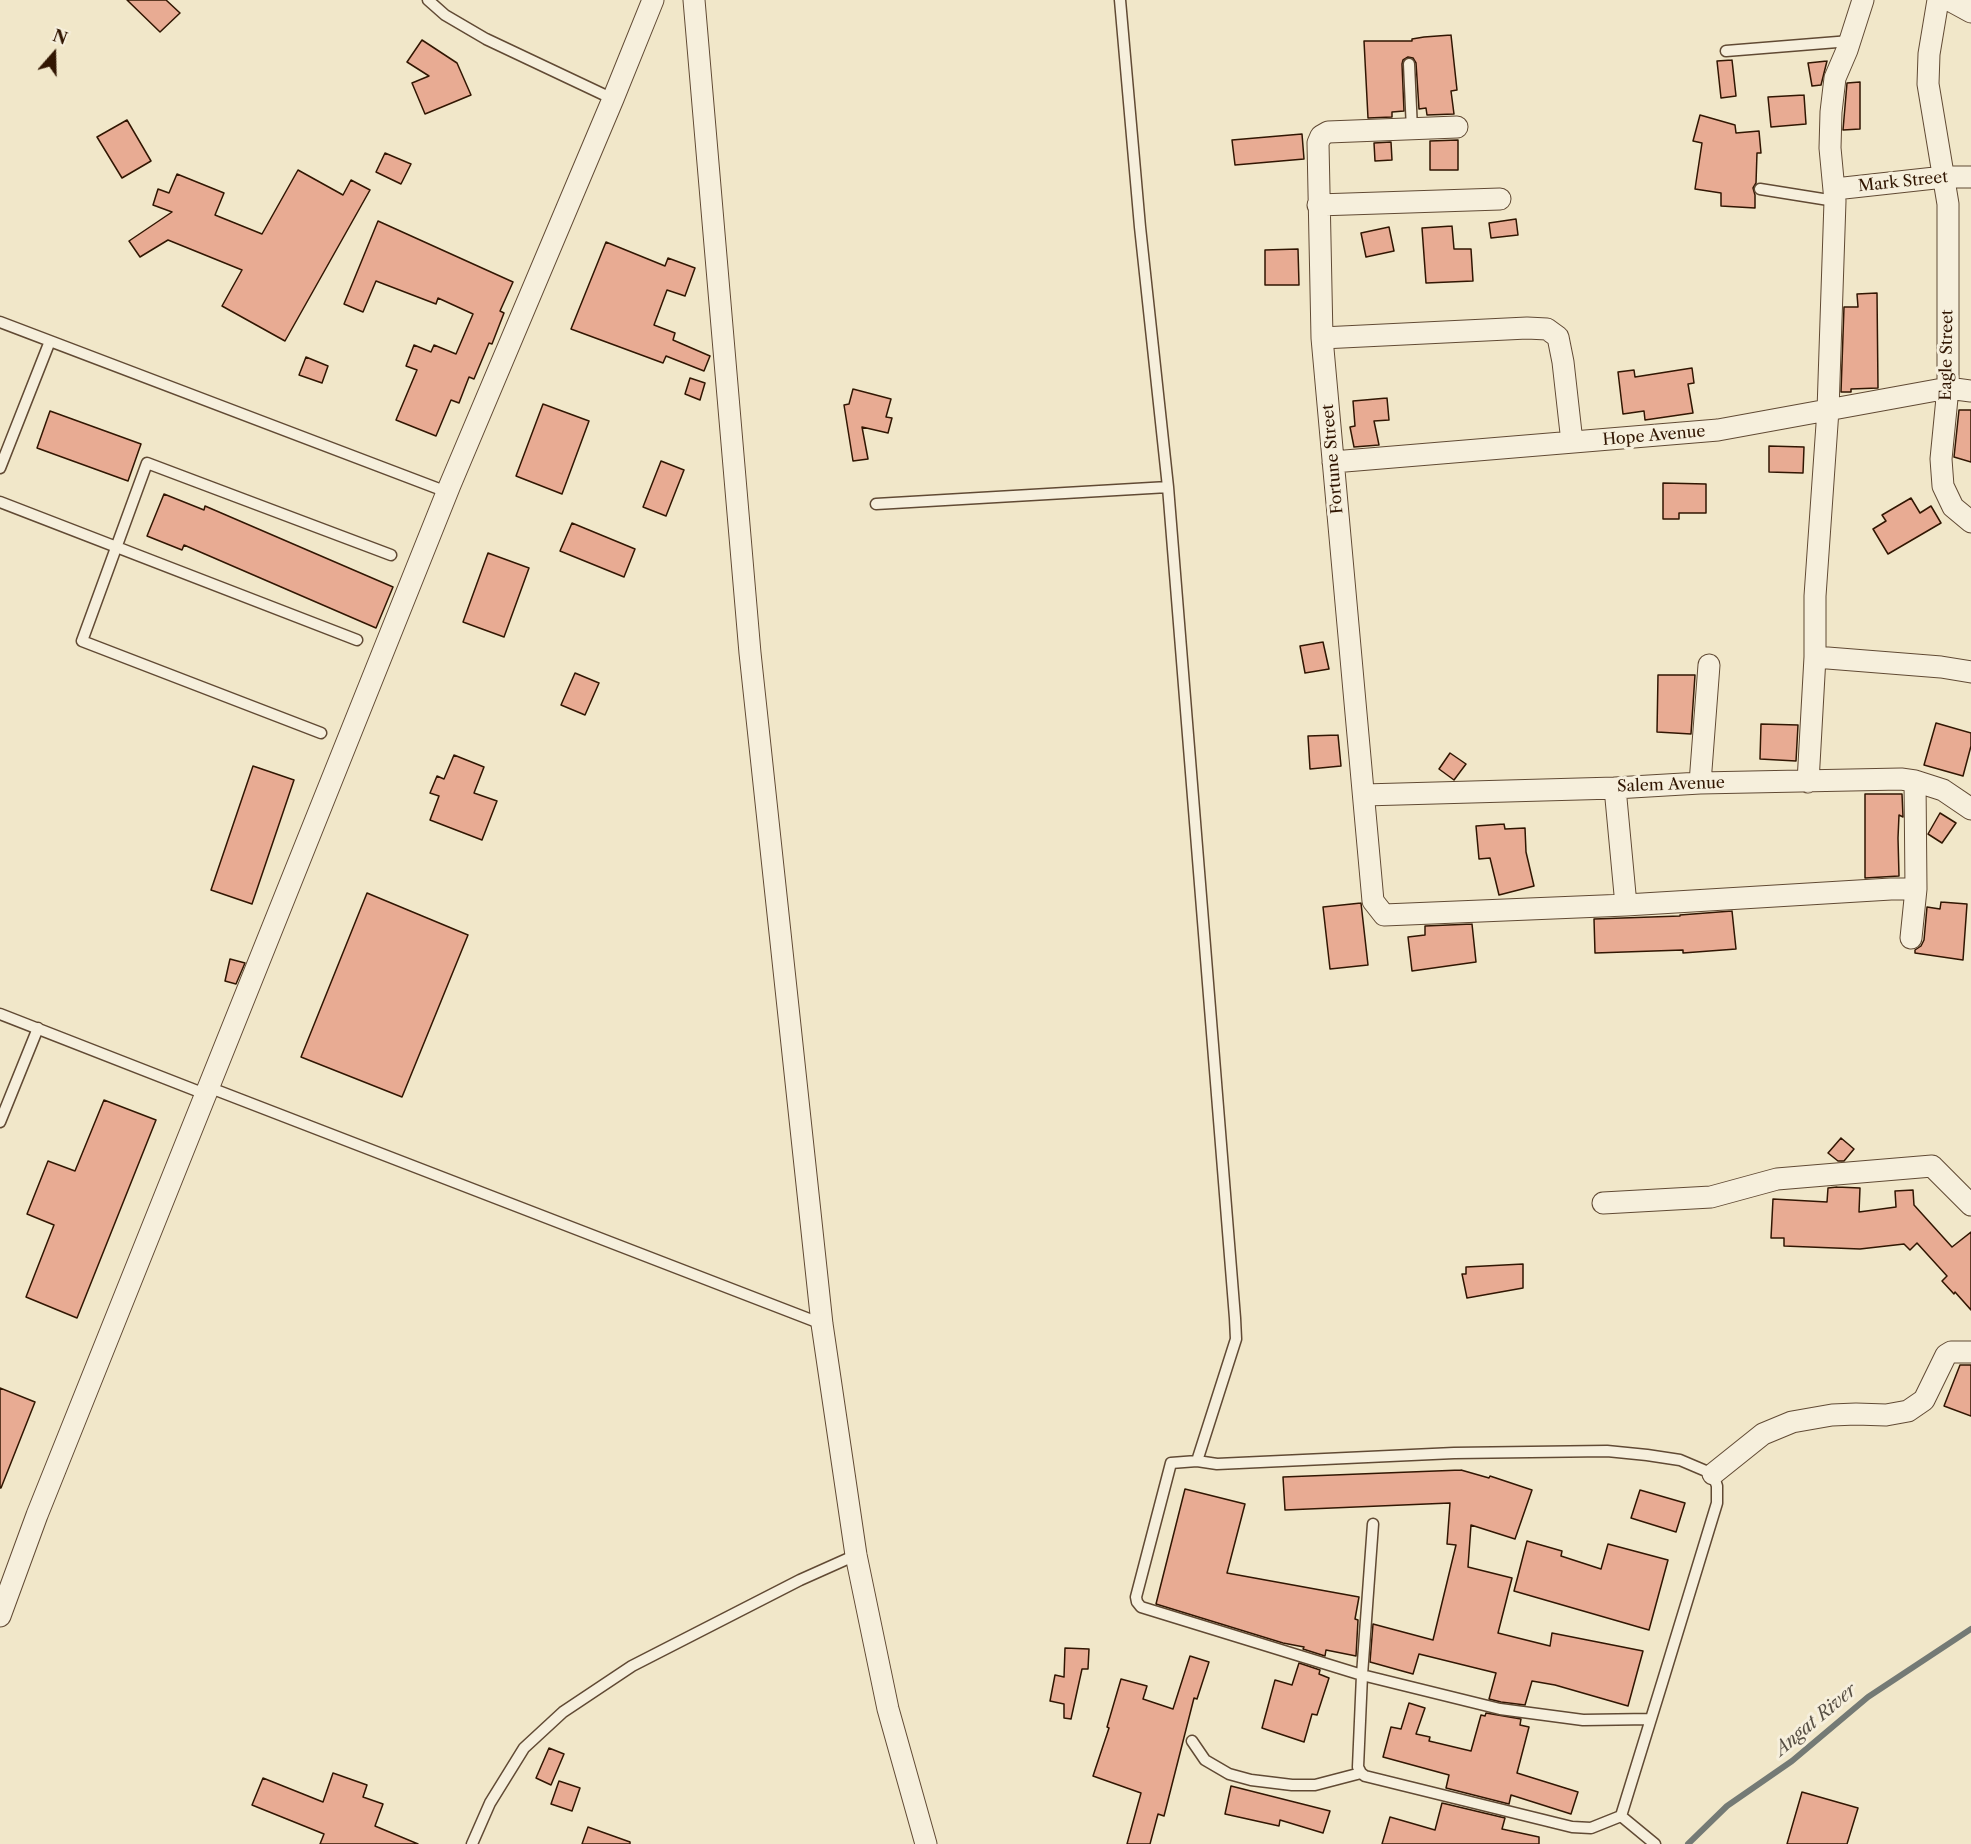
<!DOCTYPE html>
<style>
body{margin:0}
#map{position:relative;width:1971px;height:1844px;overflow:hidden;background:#f1e7c9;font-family:"Libre Caslon Text",serif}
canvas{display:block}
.north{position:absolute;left:24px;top:24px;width:60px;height:60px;-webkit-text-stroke:4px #f6efdc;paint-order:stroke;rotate:20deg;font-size:16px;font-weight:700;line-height:24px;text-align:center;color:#311602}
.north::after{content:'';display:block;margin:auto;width:21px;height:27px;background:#311602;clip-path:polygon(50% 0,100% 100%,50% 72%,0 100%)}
</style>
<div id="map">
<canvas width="1971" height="1844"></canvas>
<div class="north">N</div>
</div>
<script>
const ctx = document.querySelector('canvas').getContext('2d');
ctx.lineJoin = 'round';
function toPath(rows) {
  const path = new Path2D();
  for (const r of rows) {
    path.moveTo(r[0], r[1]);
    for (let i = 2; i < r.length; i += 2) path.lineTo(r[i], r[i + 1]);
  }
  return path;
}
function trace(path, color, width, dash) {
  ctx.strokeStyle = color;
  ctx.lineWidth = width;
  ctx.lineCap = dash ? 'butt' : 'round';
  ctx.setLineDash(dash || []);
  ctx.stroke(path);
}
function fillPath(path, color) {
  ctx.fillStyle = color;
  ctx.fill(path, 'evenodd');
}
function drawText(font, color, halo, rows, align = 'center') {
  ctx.font = font + ' "Libre Caslon Text",serif';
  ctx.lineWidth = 6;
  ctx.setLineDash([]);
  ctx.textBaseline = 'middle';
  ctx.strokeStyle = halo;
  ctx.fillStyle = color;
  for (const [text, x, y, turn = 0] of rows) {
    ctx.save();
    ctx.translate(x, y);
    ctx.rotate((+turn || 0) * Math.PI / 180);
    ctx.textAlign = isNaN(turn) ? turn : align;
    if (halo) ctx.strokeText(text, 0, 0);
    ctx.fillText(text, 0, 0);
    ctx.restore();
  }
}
const stream = toPath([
 [1688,1844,1727,1806,1792,1761,1868,1697,1971,1629]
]);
const building = toPath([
 [127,0,166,0,180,13,160,32,127,0],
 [1451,35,1457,90,1451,91,1454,114,1427,115,1426,108,1419,109,1416,63,1413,58,1408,57,1403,60,1402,64,1404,111,1392,112,1392,117,1368,118,1364,41,1412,41,1412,39,1424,37,1451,35],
 [422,40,457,63,471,95,425,114,412,83,429,76,407,62,422,40],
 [1732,60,1736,96,1721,98,1717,61,1732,60],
 [1827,61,1821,85,1812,86,1808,63,1827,61],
 [1860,82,1860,129,1843,130,1847,83,1860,82],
 [1804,95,1806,124,1771,127,1768,97,1804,95],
 [1700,115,1735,125,1736,133,1759,131,1761,153,1757,153,1756,183,1753,188,1755,195,1755,208,1721,206,1721,193,1695,189,1702,143,1693,141,1700,115],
 [127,120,151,161,122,178,97,137,127,120],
 [1302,134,1304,159,1235,165,1232,140,1302,134],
 [1458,140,1458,170,1430,170,1430,141,1458,140],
 [1391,142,1392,160,1375,161,1374,143,1391,142],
 [385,153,411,164,401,184,376,172,385,153],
 [298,170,343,195,351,180,370,190,285,341,222,306,242,270,168,240,140,257,129,241,172,212,153,205,158,189,169,193,177,174,224,193,215,215,262,234,298,170],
 [1516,219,1518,235,1491,238,1489,223,1516,219],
 [378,221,513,282,500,311,504,313,492,344,489,343,474,379,469,377,459,403,451,400,436,436,396,420,417,370,406,366,414,345,431,352,434,345,456,354,473,314,438,298,436,304,376,281,363,312,344,304,378,221],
 [1452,226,1454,249,1471,249,1473,281,1426,283,1422,228,1452,226],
 [1389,227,1394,251,1366,257,1361,233,1389,227],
 [606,242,665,266,668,258,695,268,685,296,667,290,654,325,675,333,673,340,710,356,704,371,666,356,663,363,571,329,606,242],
 [1298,249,1299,285,1265,285,1265,250,1298,249],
 [1877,293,1878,388,1851,389,1851,392,1841,392,1844,307,1858,307,1857,294,1877,293],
 [306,357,328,366,322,383,299,375,306,357],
 [1692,368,1694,383,1688,384,1693,413,1645,420,1644,411,1623,414,1618,372,1634,370,1635,377,1692,368],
 [690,378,705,383,700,400,685,394,690,378],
 [853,389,891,399,886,417,892,418,888,433,862,427,868,459,853,461,844,405,849,404,853,389],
 [1387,398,1389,420,1374,421,1379,445,1354,447,1350,427,1355,426,1353,401,1387,398],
 [543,404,589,421,562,494,516,476,543,404],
 [1959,410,1971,410,1971,462,1954,457,1959,410],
 [50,411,141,444,128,481,37,448,50,411],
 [1769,446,1804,447,1803,473,1769,472,1769,446],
 [661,461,684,470,666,516,643,507,661,461],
 [1663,483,1706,484,1706,513,1679,513,1679,519,1663,519,1663,483],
 [164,494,204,510,205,506,393,587,376,628,184,545,182,550,147,536,164,494],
 [1911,498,1920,513,1931,506,1941,523,1888,554,1873,529,1886,521,1882,515,1911,498],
 [572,523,635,549,624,577,560,551,572,523],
 [488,553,529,568,504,637,463,622,488,553],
 [1323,642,1329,669,1305,673,1300,646,1323,642],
 [575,673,599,683,585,715,561,705,575,673],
 [1658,675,1695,675,1691,734,1657,732,1658,675],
 [1936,723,1971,733,1971,746,1963,776,1924,765,1936,723],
 [1761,724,1798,725,1796,761,1760,759,1761,724],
 [1338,735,1341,766,1310,769,1308,736,1338,735],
 [1450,753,1466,764,1454,780,1439,769,1450,753],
 [454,755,484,767,474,793,497,801,482,840,430,820,439,796,430,793,437,776,444,779,454,755],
 [253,766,294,780,252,904,211,890,253,766],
 [1865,794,1902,794,1903,817,1899,815,1898,838,1899,876,1865,878,1865,794],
 [1940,813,1956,823,1942,843,1928,834,1940,813],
 [1504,824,1505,829,1525,828,1526,852,1534,886,1499,895,1490,858,1479,859,1476,826,1504,824],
 [367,893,468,935,402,1097,301,1057,367,893],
 [1941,902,1967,904,1963,960,1915,953,1915,950,1921,946,1924,940,1927,907,1940,909,1941,902],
 [1361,903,1368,965,1330,969,1323,907,1361,903],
 [1732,911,1736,949,1683,953,1683,950,1595,953,1594,919,1680,916,1680,915,1732,911],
 [1472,924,1476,962,1412,971,1408,937,1425,935,1425,926,1472,924],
 [230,959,245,963,236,984,225,981,230,959],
 [104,1100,156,1120,77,1318,26,1297,54,1225,27,1214,48,1161,75,1171,104,1100],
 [1841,1138,1854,1149,1844,1161,1838,1161,1828,1153,1841,1138],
 [1837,1187,1860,1188,1859,1212,1896,1207,1895,1191,1913,1190,1914,1205,1952,1247,1971,1232,1971,1310,1955,1292,1954,1294,1942,1281,1947,1276,1917,1243,1910,1250,1904,1244,1860,1249,1784,1246,1784,1238,1771,1238,1773,1199,1827,1202,1828,1188,1837,1187],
 [1523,1264,1523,1288,1467,1298,1462,1274,1466,1274,1466,1267,1523,1264],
 [1960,1365,1971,1365,1971,1416,1944,1406,1960,1365],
 [0,1388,35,1402,1,1488,0,1488,0,1388],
 [1461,1470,1489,1478,1490,1476,1532,1490,1515,1539,1471,1525,1468,1567,1512,1578,1498,1633,1550,1646,1552,1633,1643,1651,1628,1706,1555,1685,1532,1681,1525,1705,1501,1702,1489,1699,1496,1673,1419,1654,1413,1674,1370,1662,1373,1624,1433,1640,1456,1545,1447,1544,1450,1503,1285,1510,1283,1477,1461,1470],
 [1185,1489,1245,1504,1227,1573,1359,1597,1355,1619,1358,1620,1356,1656,1326,1650,1325,1656,1303,1649,1304,1647,1283,1643,1156,1604,1185,1489],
 [1640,1490,1685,1503,1676,1532,1631,1518,1640,1490],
 [1527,1541,1562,1551,1561,1556,1601,1569,1608,1544,1668,1560,1649,1630,1514,1591,1527,1541],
 [1065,1648,1089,1649,1088,1669,1082,1669,1071,1719,1064,1718,1064,1704,1050,1701,1055,1675,1064,1677,1065,1648],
 [1190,1656,1209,1662,1197,1699,1194,1698,1164,1816,1158,1814,1150,1844,1127,1844,1141,1793,1093,1776,1109,1728,1107,1727,1121,1679,1147,1686,1143,1699,1173,1709,1190,1656],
 [1299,1663,1320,1670,1319,1674,1329,1678,1317,1715,1312,1714,1304,1742,1262,1728,1275,1680,1292,1685,1299,1663],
 [1409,1703,1425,1708,1416,1734,1430,1737,1429,1741,1471,1751,1481,1715,1485,1716,1486,1713,1521,1719,1520,1725,1529,1727,1517,1773,1578,1792,1571,1814,1511,1795,1509,1804,1446,1788,1449,1775,1383,1757,1391,1727,1401,1729,1409,1703],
 [549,1748,564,1754,551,1785,536,1778,549,1748],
 [333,1773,367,1785,363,1797,383,1804,375,1826,418,1844,320,1844,324,1834,252,1805,263,1778,323,1802,333,1773],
 [559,1781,580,1788,572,1811,551,1804,559,1781],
 [1231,1786,1330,1811,1323,1833,1280,1820,1279,1826,1225,1814,1231,1786],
 [1802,1792,1858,1808,1847,1844,1787,1844,1802,1792],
 [1442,1803,1505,1818,1502,1829,1539,1837,1539,1844,1382,1844,1390,1817,1435,1830,1442,1803],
 [588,1827,630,1842,630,1844,582,1844,588,1827]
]);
const lane = toPath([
 [428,0,445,15,486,39,613,99],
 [1120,0,1140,227,1168,487,1235,1318,1236,1339,1197,1461],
 [1726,51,1850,41],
 [1409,64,1412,130],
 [1760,189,1835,201],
 [0,322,447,492],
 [0,468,50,341],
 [0,502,357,640],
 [876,504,1168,487],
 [321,733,82,641,147,463,391,555],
 [0,1014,205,1094],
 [208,1087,822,1324],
 [0,1122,38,1028],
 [1373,1524,1362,1675,1358,1767,1361,1773,1365,1776,1572,1827,1591,1828,1621,1816,1663,1680,1717,1503,1717,1486,1713,1474,1680,1460,1647,1455,1607,1451,1454,1453,1217,1464,1197,1461,1171,1463,1136,1597,1137,1602,1141,1607,1362,1675,1500,1709,1583,1720,1651,1719],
 [1192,1741,1205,1760,1229,1774,1251,1780,1292,1785,1315,1785,1361,1773],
 [1621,1816,1655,1844],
 [472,1844,490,1803,524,1748,563,1712,632,1666,800,1580,856,1555]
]);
const street = toPath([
 [694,0,750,653,822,1324,856,1555,888,1709,926,1844],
 [1938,0,1929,54,1928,84,1948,204,1948,388,1941,459,1943,486,1953,507,1971,522],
 [1949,0,1971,12],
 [1457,127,1328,132,1321,136,1318,143,1322,338,1373,901,1384,915,1626,905,1891,889,1916,889,1911,938],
 [1835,189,1944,177,1971,177],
 [1318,205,1500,199],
 [1322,338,1527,328,1547,329,1558,337,1563,362,1572,442],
 [1333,462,1718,430,1948,388,1971,391],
 [1815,657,1941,667,1971,672],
 [1915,781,1916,889],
 [1808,782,1815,657,1815,596,1828,410,1835,201,1830,148,1831,112,1835,78,1847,50,1863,0],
 [1700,783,1709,665],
 [1615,788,1626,905],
 [1364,795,1615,788,1700,783,1901,779,1915,781,1943,790,1971,809],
 [1603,1203,1711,1197,1777,1179,1932,1166,1971,1205],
 [1713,1474,1763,1434,1792,1422,1832,1415,1856,1414,1886,1415,1908,1411,1924,1400,1946,1355,1951,1352,1971,1352],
 [0,1616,37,1515,450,485,613,99,653,0]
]);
const streetNames = [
 ["Mark Street",1903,182,-6],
 ["Eagle Street",1947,355,-89],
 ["Hope Avenue",1654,436,-5],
 ["Fortune Street",1333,459,-95],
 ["Salem Avenue",1671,785,-2]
];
const waterNames = [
 ["Angat River",1816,1720,-40]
];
trace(stream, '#747a75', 6);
fillPath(building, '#e8ab93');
trace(building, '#311602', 1.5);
trace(lane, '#614a34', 13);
trace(street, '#614a34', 23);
trace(lane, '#f6efdc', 10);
trace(street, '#f6efdc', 21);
drawText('16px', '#311602', '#f6efdc', streetNames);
drawText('italic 18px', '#585045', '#f6efdc', waterNames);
</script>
